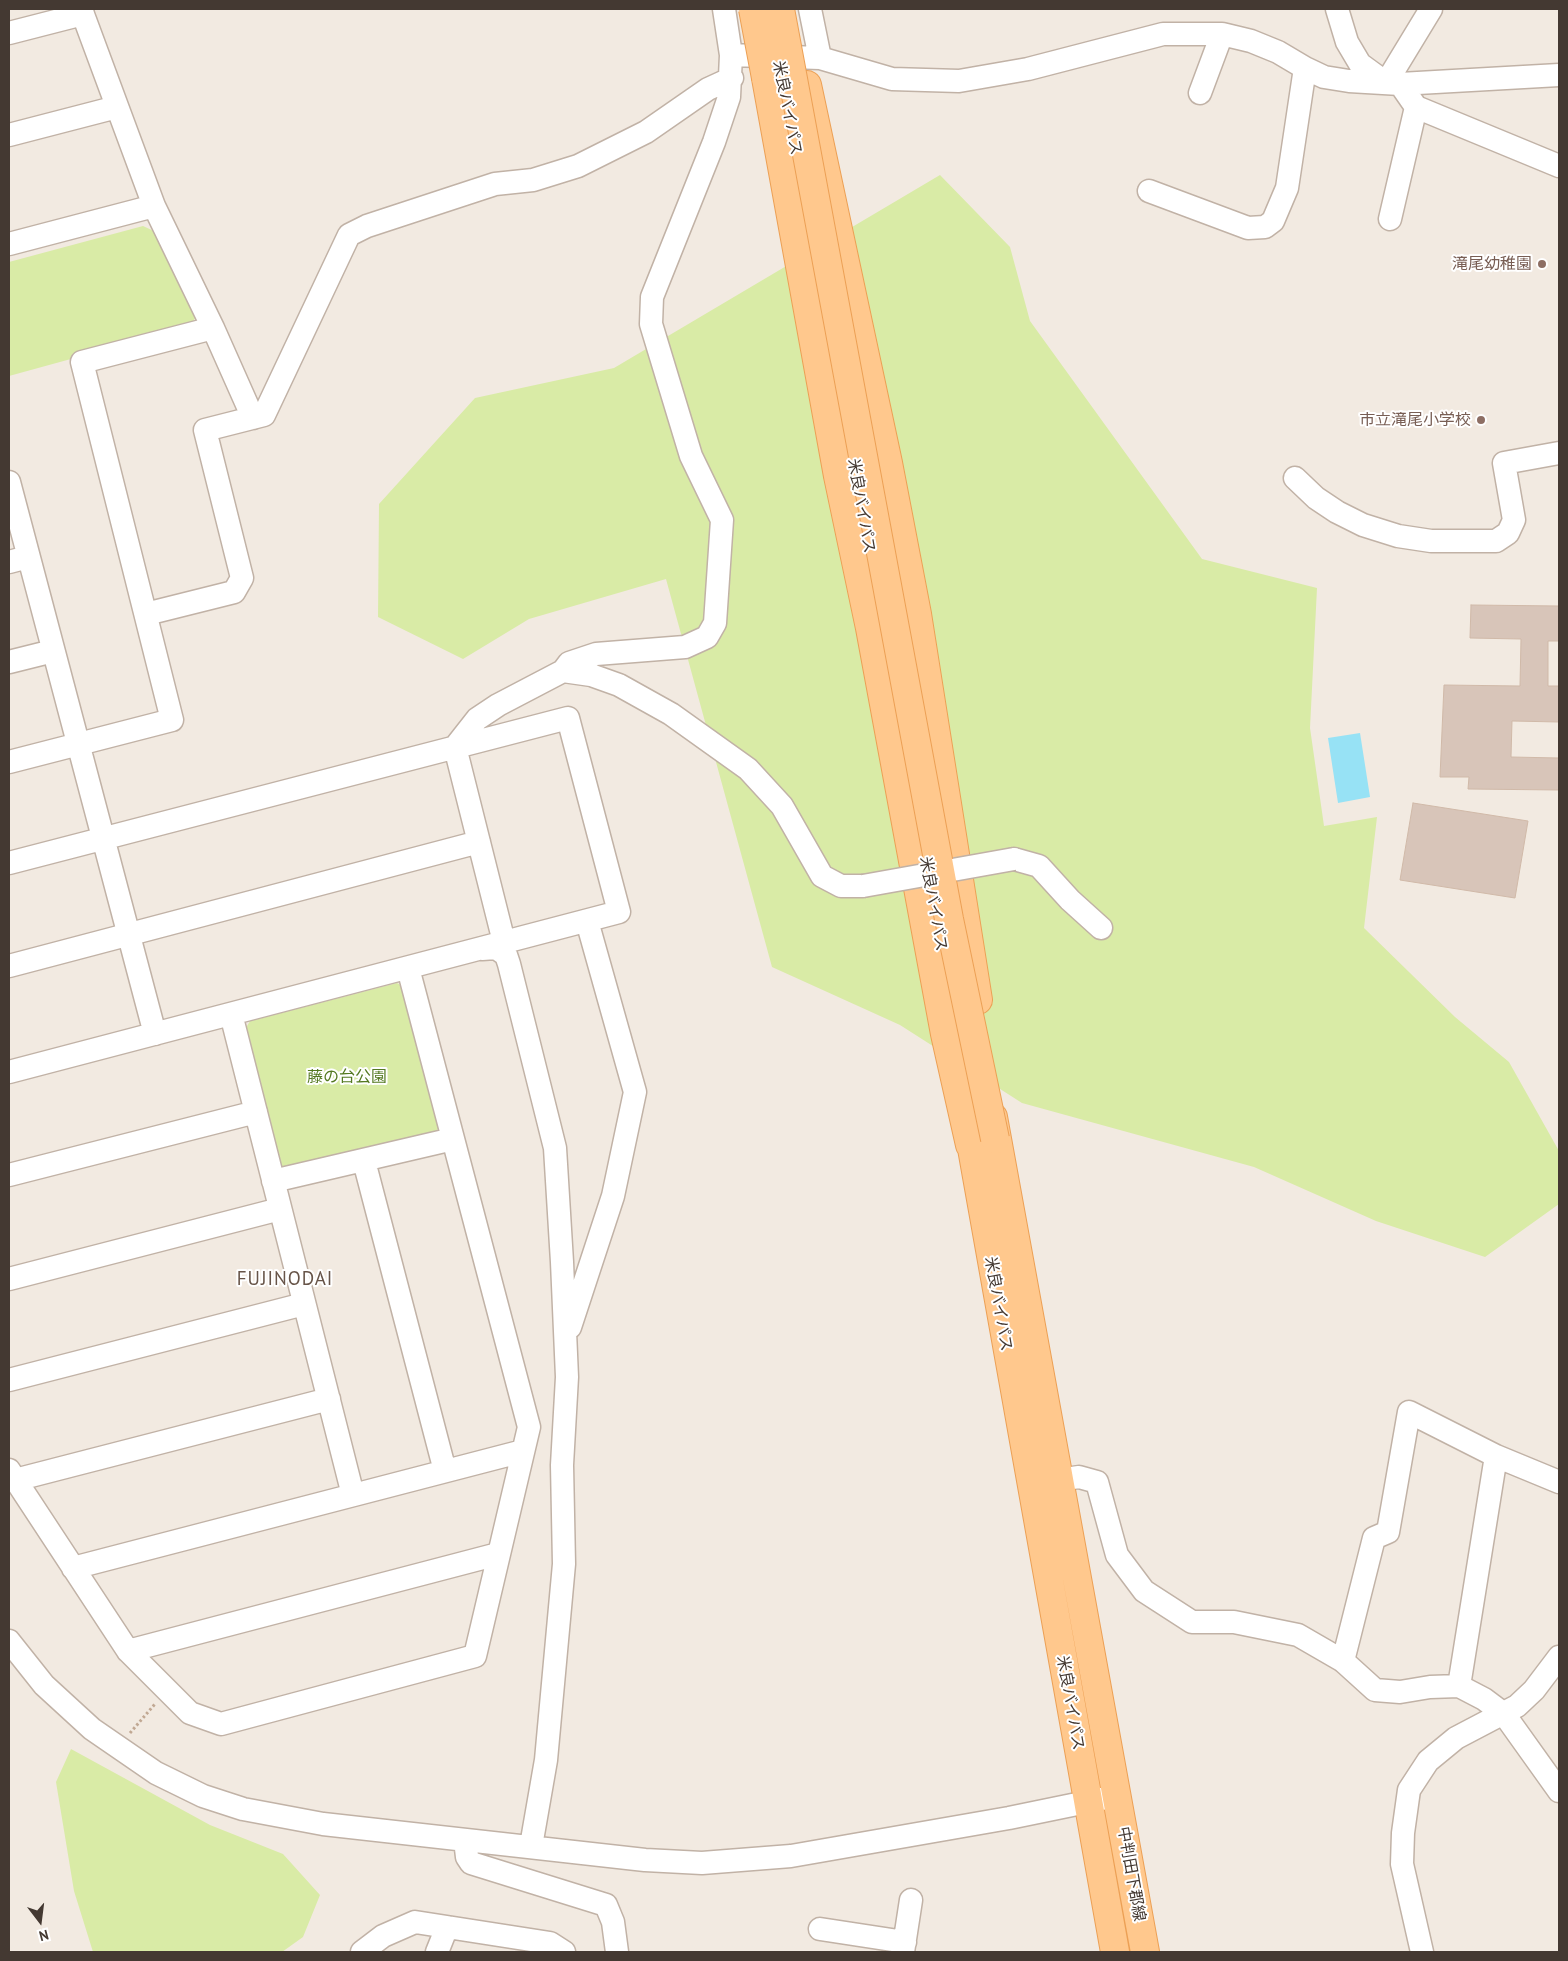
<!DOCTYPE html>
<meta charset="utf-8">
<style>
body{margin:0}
#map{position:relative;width:1568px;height:1961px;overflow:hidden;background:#f2eae1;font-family:"PT Sans",sans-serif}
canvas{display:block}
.frame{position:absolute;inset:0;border:10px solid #443932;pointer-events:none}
.north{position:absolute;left:15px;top:1896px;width:50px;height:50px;-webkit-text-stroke:4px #fff;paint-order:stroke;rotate:165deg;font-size:14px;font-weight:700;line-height:20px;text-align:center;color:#443932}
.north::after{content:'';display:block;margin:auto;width:18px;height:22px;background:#443932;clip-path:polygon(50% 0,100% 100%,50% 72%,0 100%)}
</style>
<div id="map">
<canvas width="1568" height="1961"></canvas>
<div class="frame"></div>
<div class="north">N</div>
</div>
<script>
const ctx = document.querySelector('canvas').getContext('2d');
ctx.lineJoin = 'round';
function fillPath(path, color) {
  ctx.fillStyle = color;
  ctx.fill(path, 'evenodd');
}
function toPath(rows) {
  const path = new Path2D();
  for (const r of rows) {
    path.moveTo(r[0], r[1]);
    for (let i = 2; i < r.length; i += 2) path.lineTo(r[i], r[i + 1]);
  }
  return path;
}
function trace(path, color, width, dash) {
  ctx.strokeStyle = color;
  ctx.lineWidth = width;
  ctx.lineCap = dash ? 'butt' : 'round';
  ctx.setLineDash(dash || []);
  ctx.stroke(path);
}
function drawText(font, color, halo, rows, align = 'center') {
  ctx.font = font + ' "PT Sans","Noto Sans JP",sans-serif';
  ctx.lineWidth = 4;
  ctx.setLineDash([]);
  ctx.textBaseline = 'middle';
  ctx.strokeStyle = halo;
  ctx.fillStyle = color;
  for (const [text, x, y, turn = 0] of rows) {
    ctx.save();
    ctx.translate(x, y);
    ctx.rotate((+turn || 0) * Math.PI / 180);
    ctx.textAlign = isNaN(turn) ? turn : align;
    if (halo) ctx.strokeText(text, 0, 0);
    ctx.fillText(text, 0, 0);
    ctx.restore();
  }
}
const green = toPath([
 [940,175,1010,247,1030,321,1202,559,1317,588,1310,728,1324,826,1377,817,1364,928,1455,1017,1509,1062,1559,1151,1559,1204,1485,1257,1376,1221,1254,1167,1022,1103,900,1025,772,967,666,579,529,619,463,659,378,617,379,504,475,398,614,368],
 [143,226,156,232,197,314,191,326,9,376,9,262],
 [397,983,406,988,441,1124,433,1136,280,1174,244,1031,250,1021],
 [71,1749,210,1825,283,1854,320,1895,303,1937,282,1952,93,1952,74,1891,56,1782]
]);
const water = toPath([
 [1360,733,1370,797,1338,803,1328,738]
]);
const building = toPath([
 [1471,605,1559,606,1559,641,1548,641,1548,686,1559,686,1559,722,1512,721,1511,757,1559,758,1559,790,1468,789,1469,777,1440,777,1444,685,1520,686,1521,639,1470,638,1471,605],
 [1413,803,1528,821,1515,898,1400,880,1413,803]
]);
const path = toPath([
 [130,1733,155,1704]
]);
const minor = toPath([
 [81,9,154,206,213,328,253,418],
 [810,9,820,58],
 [1337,9,1347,42,1360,64,1386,83,1431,9],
 [9,33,83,14],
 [731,55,820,58,892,79,959,81,1028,69,1163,34,1222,34,1251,41,1278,52,1305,68,1324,77,1349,81,1400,84,1559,75],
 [1400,84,1416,107,1559,166],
 [1200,93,1222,34],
 [9,135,117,107],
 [1149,191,1248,228,1265,227,1273,221,1287,188,1305,68],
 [1390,219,1416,107],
 [9,244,154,206],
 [1295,478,1316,498,1337,512,1363,525,1398,536,1431,541,1496,541,1508,533,1514,520,1504,463,1559,453],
 [9,482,155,1034],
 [9,562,28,557],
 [146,614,234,592,242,578,205,430,264,415,349,235,367,226,495,184,533,180,578,166,646,132,708,89,732,78],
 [9,662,53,651],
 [563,671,569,663,596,654,685,647,707,637,715,623,722,520,691,456,651,324,652,297,714,142,729,97,731,55,724,9],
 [9,762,172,720,82,362,213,328],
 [1014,859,1039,866,1070,900,1101,928],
 [9,863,568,718,619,912,9,1072],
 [504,942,455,747,477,719,498,705,563,671,591,675,619,685,671,714,748,769,782,806,822,876,841,886,863,886],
 [482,949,496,948,506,955,509,964,555,1148,562,1262,567,1377,562,1465,564,1564,546,1760,531,1846],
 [9,966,479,842],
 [231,1014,353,1495],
 [364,1161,445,1471],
 [9,1175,256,1112],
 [273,1181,453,1139],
 [9,1279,280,1209],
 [570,1327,613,1196,635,1092,587,921],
 [9,1380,304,1304],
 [9,1470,128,1651,190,1713,221,1724,475,1656,529,1427,408,968],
 [15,1480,329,1399],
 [1043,1487,1058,1480,1079,1477,1097,1482,1117,1555,1144,1591,1192,1622,1234,1622,1298,1635,1343,1661,1375,1690,1400,1692,1430,1687,1459,1686,1484,1699,1504,1714,1559,1791],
 [73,1568,523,1451],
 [9,1641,44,1685,92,1729,156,1773,203,1796,243,1809,323,1824,645,1860,702,1863,791,1856,1009,1818,1116,1796],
 [128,1651,498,1554],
 [1343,1661,1374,1538,1388,1532,1409,1412,1496,1456,1559,1482],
 [1459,1686,1496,1456],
 [465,1840,467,1857,471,1863,606,1905,613,1922,617,1952],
 [820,1929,905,1942],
 [362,1952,383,1936,415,1922,550,1943,564,1952],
 [437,1952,447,1927],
 [903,1952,911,1900],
 [1422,1952,1402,1864,1403,1833,1409,1790,1428,1761,1456,1738,1517,1706,1534,1690,1559,1657]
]);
const major = toPath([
 [766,78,838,476,870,628,945,1034,970,1145],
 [807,85,888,463,917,614,978,1000],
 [993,1117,1145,1952],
 [968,1126,1115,1952]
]);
const minorBridge = toPath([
 [863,886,1014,859]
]);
const majorBridge = toPath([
 [753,9,766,78],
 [780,9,949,919,995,1139]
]);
const markers = [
 [1542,264,5,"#8d6e63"],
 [1481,420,5,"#8d6e63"]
];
const streetNames = [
 ["米良バイパス",787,108,79],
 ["米良バイパス",861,506,80],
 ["米良バイパス",933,904,80],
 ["米良バイパス",998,1304,80],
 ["米良バイパス",1070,1703,80],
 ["中判田下郡線",1131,1874,80]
];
const educationNames = [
 ["滝尾幼稚園",1532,264],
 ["市立滝尾小学校",1471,420]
];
const parkNames = [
 ["藤の台公園",347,1077]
];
const quarterNames = [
 ["FUJINODAI",285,1280]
];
fillPath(green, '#d9eba6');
fillPath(water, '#97e2f5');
fillPath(building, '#d8c5b9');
trace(building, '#d0b9a8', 1);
trace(minor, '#c1b2a6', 25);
trace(major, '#eca055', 30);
trace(path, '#c1a893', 3, [2.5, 2.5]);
trace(minor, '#fff', 22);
trace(major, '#ffc88d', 28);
trace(minorBridge, '#c1b2a6', 25, []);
trace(majorBridge, '#eca055', 30, []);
trace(minorBridge, '#fff', 22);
trace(majorBridge, '#ffc88d', 28);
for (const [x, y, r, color] of markers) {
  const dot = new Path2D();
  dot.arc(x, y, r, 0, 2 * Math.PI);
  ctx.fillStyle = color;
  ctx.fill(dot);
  trace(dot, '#fff', 2);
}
drawText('16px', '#443932', '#fff', streetNames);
drawText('16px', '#785e54', '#fff', educationNames, 'right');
drawText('16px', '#547921', '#fff', parkNames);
ctx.letterSpacing = '1px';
drawText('19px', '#675448', '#fff', quarterNames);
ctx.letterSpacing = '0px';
</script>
